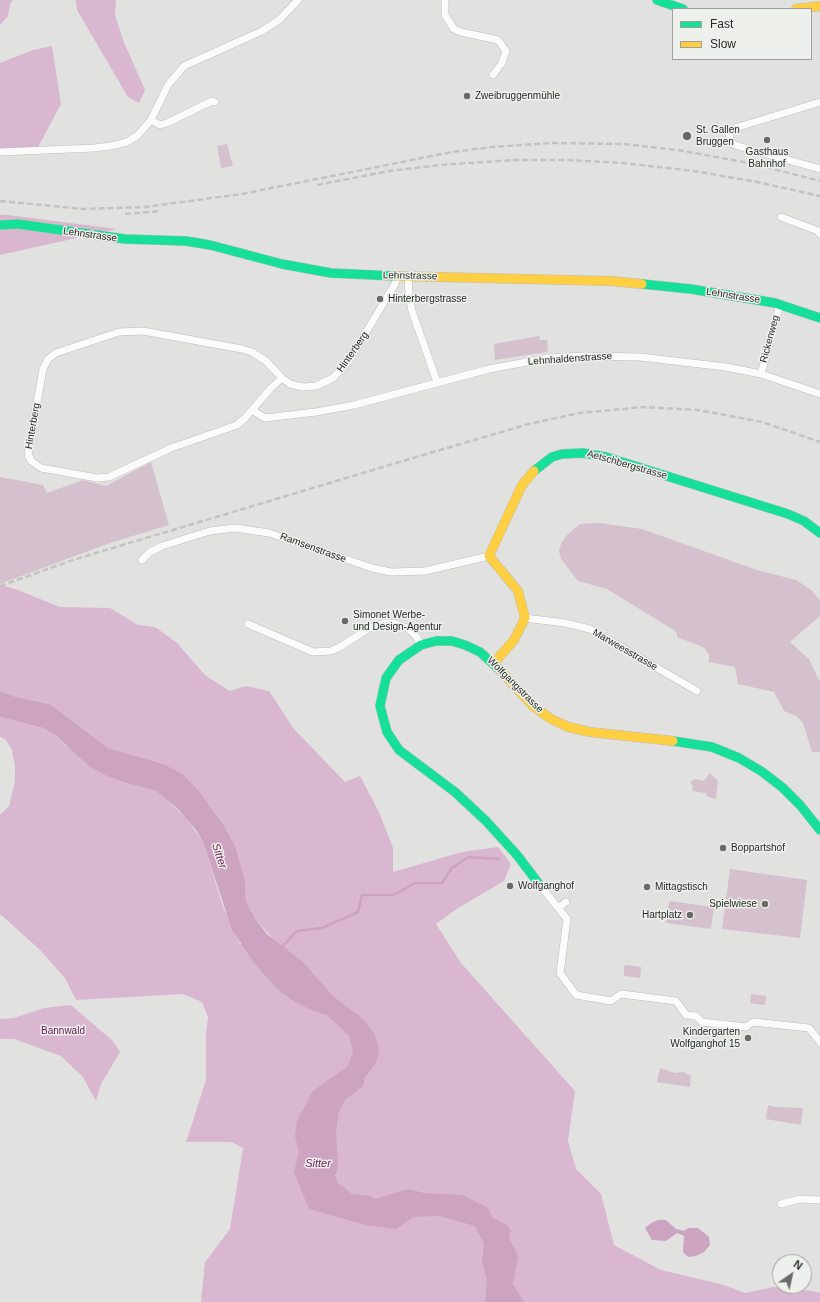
<!DOCTYPE html>
<meta charset="utf-8">
<style>
body{margin:0}
#map{position:relative;width:820px;height:1302px;overflow:hidden;background:#e1e2df;font-family:Arial,sans-serif}
canvas{display:block}
.legend{position:absolute;left:672px;top:8px;width:140px;height:52px;box-sizing:border-box;background:#eef0eb;border:1px solid #a0a19d;margin:0;padding:5px 7px;list-style:none;font-size:12px;color:#2a2b29}
.legend li{display:flex;align-items:center;gap:8px;height:20px}
.legend b{width:20px;border:1px solid #a0a19d}
.north{position:absolute;left:772px;top:1254px;width:40px;height:40px;box-sizing:border-box;background:#eef0eb;border:1px solid #a0a19d;border-radius:50%;rotate:34deg;font-size:11px;font-weight:700;line-height:16px;text-align:center;color:#2a2b29}
.north::after{content:'';display:block;margin:auto;width:14px;height:18px;background:#6a6b69;clip-path:polygon(50% 0,100% 100%,50% 72%,0 100%)}
</style>
<div id="map">
<canvas width="820" height="1302"></canvas>
<ul class="legend">
<li><b style="height:5px;background:#16e098"></b>Fast</li>
<li><b style="height:5px;background:#ffcf43"></b>Slow</li>
</ul>
<div class="north">N</div>
</div>
<script>
const ctx = document.querySelector('canvas').getContext('2d');
ctx.lineJoin = 'round';
function fillPath(path, color) {
  ctx.fillStyle = color;
  ctx.fill(path, 'evenodd');
}
function toPath(rows) {
  const path = new Path2D();
  for (const r of rows) {
    path.moveTo(r[0], r[1]);
    for (let i = 2; i < r.length; i += 2) path.lineTo(r[i], r[i + 1]);
  }
  return path;
}
function trace(path, color, width, dash) {
  ctx.strokeStyle = color;
  ctx.lineWidth = width;
  ctx.lineCap = dash ? 'butt' : 'round';
  ctx.setLineDash(dash || []);
  ctx.stroke(path);
}
function drawText(font, color, halo, rows, align = 'center') {
  ctx.font = font + ' Arial,sans-serif';
  ctx.lineWidth = 3;
  ctx.setLineDash([]);
  ctx.textBaseline = 'middle';
  ctx.strokeStyle = halo;
  ctx.fillStyle = color;
  for (const [text, x, y, turn = 0] of rows) {
    ctx.save();
    ctx.translate(x, y);
    ctx.rotate((+turn || 0) * Math.PI / 180);
    ctx.textAlign = isNaN(turn) ? turn : align;
    if (halo) ctx.strokeText(text, 0, 0);
    ctx.fillText(text, 0, 0);
    ctx.restore();
  }
}
const green = toPath([
 [227,144,233,166,221,168,217,146],
 [539,336,540,340,547,340,548,352,495,360,494,344],
 [151,462,169,525,110,543,0,584,0,477,43,485,47,493,83,480,106,486],
 [600,523,642,529,757,570,796,580,810,589,820,600,820,616,790,642,809,659,820,682,820,752,812,752,803,723,796,716,784,711,774,692,738,684,735,667,709,662,709,654,703,647,677,637,677,633,672,629,607,589,578,581,561,559,559,551,561,544,566,536,580,524],
 [710,773,718,781,716,799,708,797,705,793,692,791,693,786,690,782,695,779,704,781],
 [730,869,807,880,800,938,722,929],
 [669,901,714,907,711,929,666,923],
 [627,965,641,967,640,978,624,976,624,966],
 [751,994,766,996,765,1005,750,1003],
 [660,1068,675,1073,683,1072,691,1076,690,1087,657,1082],
 [768,1105,774,1107,803,1108,801,1125,766,1119]
]);
const forest = toPath([
 [0,0,13,0,10,4,8,16,0,25],
 [76,0,116,0,115,15,123,40,145,90,139,103,128,97,77,10],
 [52,46,61,104,38,147,0,149,0,63,33,50],
 [0,215,8,215,117,229,0,255],
 [0,585,15,589,60,607,110,608,138,625,155,627,177,643,206,676,230,691,246,686,269,691,294,729,345,782,360,776,379,812,393,848,393,872,462,852,498,847,511,864,504,881,458,908,436,924,461,963,575,1091,568,1141,576,1169,601,1194,614,1245,661,1270,724,1285,745,1293,773,1287,812,1291,820,1293,820,1302,201,1302,205,1262,230,1229,243,1148,231,1142,186,1142,206,1080,206,1034,208,1017,202,1002,183,994,76,1000,65,978,39,949,0,914,0,815,9,806,15,782,15,767,12,750,5,739,0,737,0,717,43,728,54,734,65,745,126,783,156,791,166,799,186,818,203,842,223,907,240,944,278,944,256,920,246,901,245,880,236,848,225,827,199,791,183,774,164,764,108,748,50,704,16,697,0,691],
 [71,1005,113,1041,120,1052,101,1084,96,1101,83,1077,61,1056,14,1039,0,1039,0,1019,14,1018,44,1008]
]);
const water = toPath([
 [0,691,16,697,50,704,108,748,164,764,183,774,199,791,225,827,236,848,245,880,246,901,256,920,267,934,303,962,334,997,363,1019,375,1035,379,1050,376,1063,365,1077,363,1086,345,1100,339,1111,336,1132,338,1166,335,1176,338,1183,352,1194,371,1196,375,1199,408,1189,424,1193,462,1195,487,1207,493,1218,505,1224,511,1230,509,1238,518,1256,513,1284,524,1302,485,1302,487,1280,482,1261,484,1244,475,1226,439,1216,413,1217,396,1229,366,1225,309,1209,294,1172,299,1152,295,1136,297,1121,313,1091,348,1066,353,1051,349,1036,327,1015,311,1010,295,1002,277,989,254,963,232,930,203,842,196,830,178,809,156,791,126,783,105,775,89,766,54,734,43,728,0,717],
 [658,1220,666,1220,676,1229,684,1231,688,1228,698,1228,709,1237,710,1245,704,1252,696,1256,688,1257,683,1252,684,1236,677,1233,666,1241,652,1240,645,1228,651,1223]
]);
const stream = toPath([
 [281,948,297,931,322,928,358,912,362,895,394,895,415,883,442,883,452,868,468,857,499,859]
]);
const street = toPath([
 [445,0,445,15,454,29,461,32,498,40,506,51,502,63,493,75],
 [820,102,735,128,729,134,731,143,738,146,820,169],
 [151,120,160,125,167,123,212,101,215,102],
 [0,152,94,148,111,146,127,142,138,135,151,120,168,85,184,66,262,31,279,20,298,0],
 [781,217,818,231,820,234],
 [408,275,409,295,412,311,437,382],
 [761,374,780,304],
 [282,378,271,388,245,418,237,425,171,448,109,477,97,478,41,468,31,461,28,454,43,369,48,359,56,353,119,332,143,331,242,349,252,352,266,361,282,378,290,384,303,387,316,386,333,378,349,361,396,282,396,275],
 [252,410,265,418,316,412,354,405,489,369,548,358,585,356,640,357,726,367,761,374,820,394],
 [142,560,150,552,162,546,210,531,235,528,269,533,372,568,391,572,425,571,489,556],
 [525,618,565,623,590,629,697,691],
 [248,624,313,652,331,651,340,647,371,627,385,623,393,623,407,628,416,636,421,645],
 [539,884,567,919,560,973,576,995,611,1001,621,994,676,1001,686,1015,696,1016,702,1022,746,1027,753,1022,809,1028,820,1042],
 [558,908,566,902],
 [781,1204,800,1199,820,1200]
]);
const fast = toPath([
 [657,0,683,9],
 [0,225,18,224,125,239,186,241,210,245,282,264,331,273,395,276],
 [642,284,691,289,775,303,820,318],
 [534,471,552,457,562,454,583,453,606,457,788,514,804,521,820,533],
 [500,670,480,652,465,645,452,641,436,641,421,645,399,660,386,678,380,706,387,732,399,750,455,792,486,821,517,855,539,884],
 [673,741,712,747,739,758,761,771,782,787,800,805,820,830]
]);
const slow = toPath([
 [796,9,820,6],
 [395,276,611,281,642,284],
 [494,663,514,640,525,618,518,591,489,556,522,485,534,471],
 [500,670,533,706,551,719,568,727,590,732,673,741]
]);
const rail = toPath([
 [317,185,389,171,440,165,514,160,569,160,622,163,694,171,757,182,820,196],
 [0,201,84,209,145,207,242,194,452,152,492,147,551,143,623,144,678,150,754,164,820,181],
 [125,214,161,211],
 [0,586,76,559,423,455,529,424,579,413,643,407,698,410,762,422,820,442]
]);
const markers = [
 [467,96,4,"#6a6b69"],
 [687,136,5,"#6a6b69"],
 [767,140,4,"#6a6b69"],
 [380,299,4,"#6a6b69"],
 [345,621,4,"#6a6b69"],
 [723,848,4,"#6a6b69"],
 [510,886,4,"#6a6b69"],
 [647,887,4,"#6a6b69"],
 [765,904,4,"#6a6b69"],
 [690,915,4,"#6a6b69"],
 [748,1038,4,"#6a6b69"]
];
const poiNames = [
 ["Zweibruggenmühle",475,96],
 ["St. Gallen",696,130],
 ["Bruggen",696,142],
 ["Gasthaus",767,152,"center"],
 ["Bahnhof",767,164,"center"],
 ["Hinterbergstrasse",388,299],
 ["Simonet Werbe-",353,615],
 ["und Design-Agentur",353,627],
 ["Boppartshof",731,848],
 ["Wolfganghof",518,886],
 ["Mittagstisch",655,887],
 ["Spielwiese",757,904,"right"],
 ["Hartplatz",682,915,"right"],
 ["Kindergarten",740,1032,"right"],
 ["Wolfganghof 15",740,1044,"right"]
];
const streetNames = [
 ["Lehnstrasse",90,235,8],
 ["Lehnstrasse",410,276,1],
 ["Lehnstrasse",733,296,9],
 ["Rickenweg",770,339,-75],
 ["Hinterberg",353,352,-55],
 ["Lehnhaldenstrasse",570,359,-4],
 ["Hinterberg",33,426,-80],
 ["Aetschbergstrasse",627,465,16],
 ["Ramsenstrasse",313,548,20],
 ["Marweesstrasse",625,650,30],
 ["Wolfgangstrasse",515,685,45]
];
const parkNames = [
 ["Bannwald",63,1031]
];
const waterNames = [
 ["Sitter",219,856,71],
 ["Sitter",318,1164]
];
fillPath(green, '#d5c0ce');
fillPath(forest, '#d9b7d0');
fillPath(water, '#cda3c2');
trace(stream, '#cda3c2', 2.5);
trace(street, '#bdbdbb', 8);
trace(fast, '#bdbdbb', 10);
trace(slow, '#bdbdbb', 10);
trace(street, '#fafbfa', 7);
trace(fast, '#16e098', 9);
trace(slow, '#ffcf43', 9);
trace(rail, '#c3c3c2', 2.5, [6, 3]);
for (const [x, y, r, color] of markers) {
  const dot = new Path2D();
  dot.arc(x, y, r, 0, 2 * Math.PI);
  ctx.fillStyle = color;
  ctx.fill(dot);
  trace(dot, '#eef0eb', 1.5);
}
drawText('10px', '#2a2b29', '#eef0eb', poiNames, 'left');
drawText('10px', '#2a2b29', '#eef0eb', streetNames);
drawText('10px', '#5f1652', '#eef0eb', parkNames);
drawText('italic 11px', '#6a225d', '#eef0eb', waterNames);
</script>
